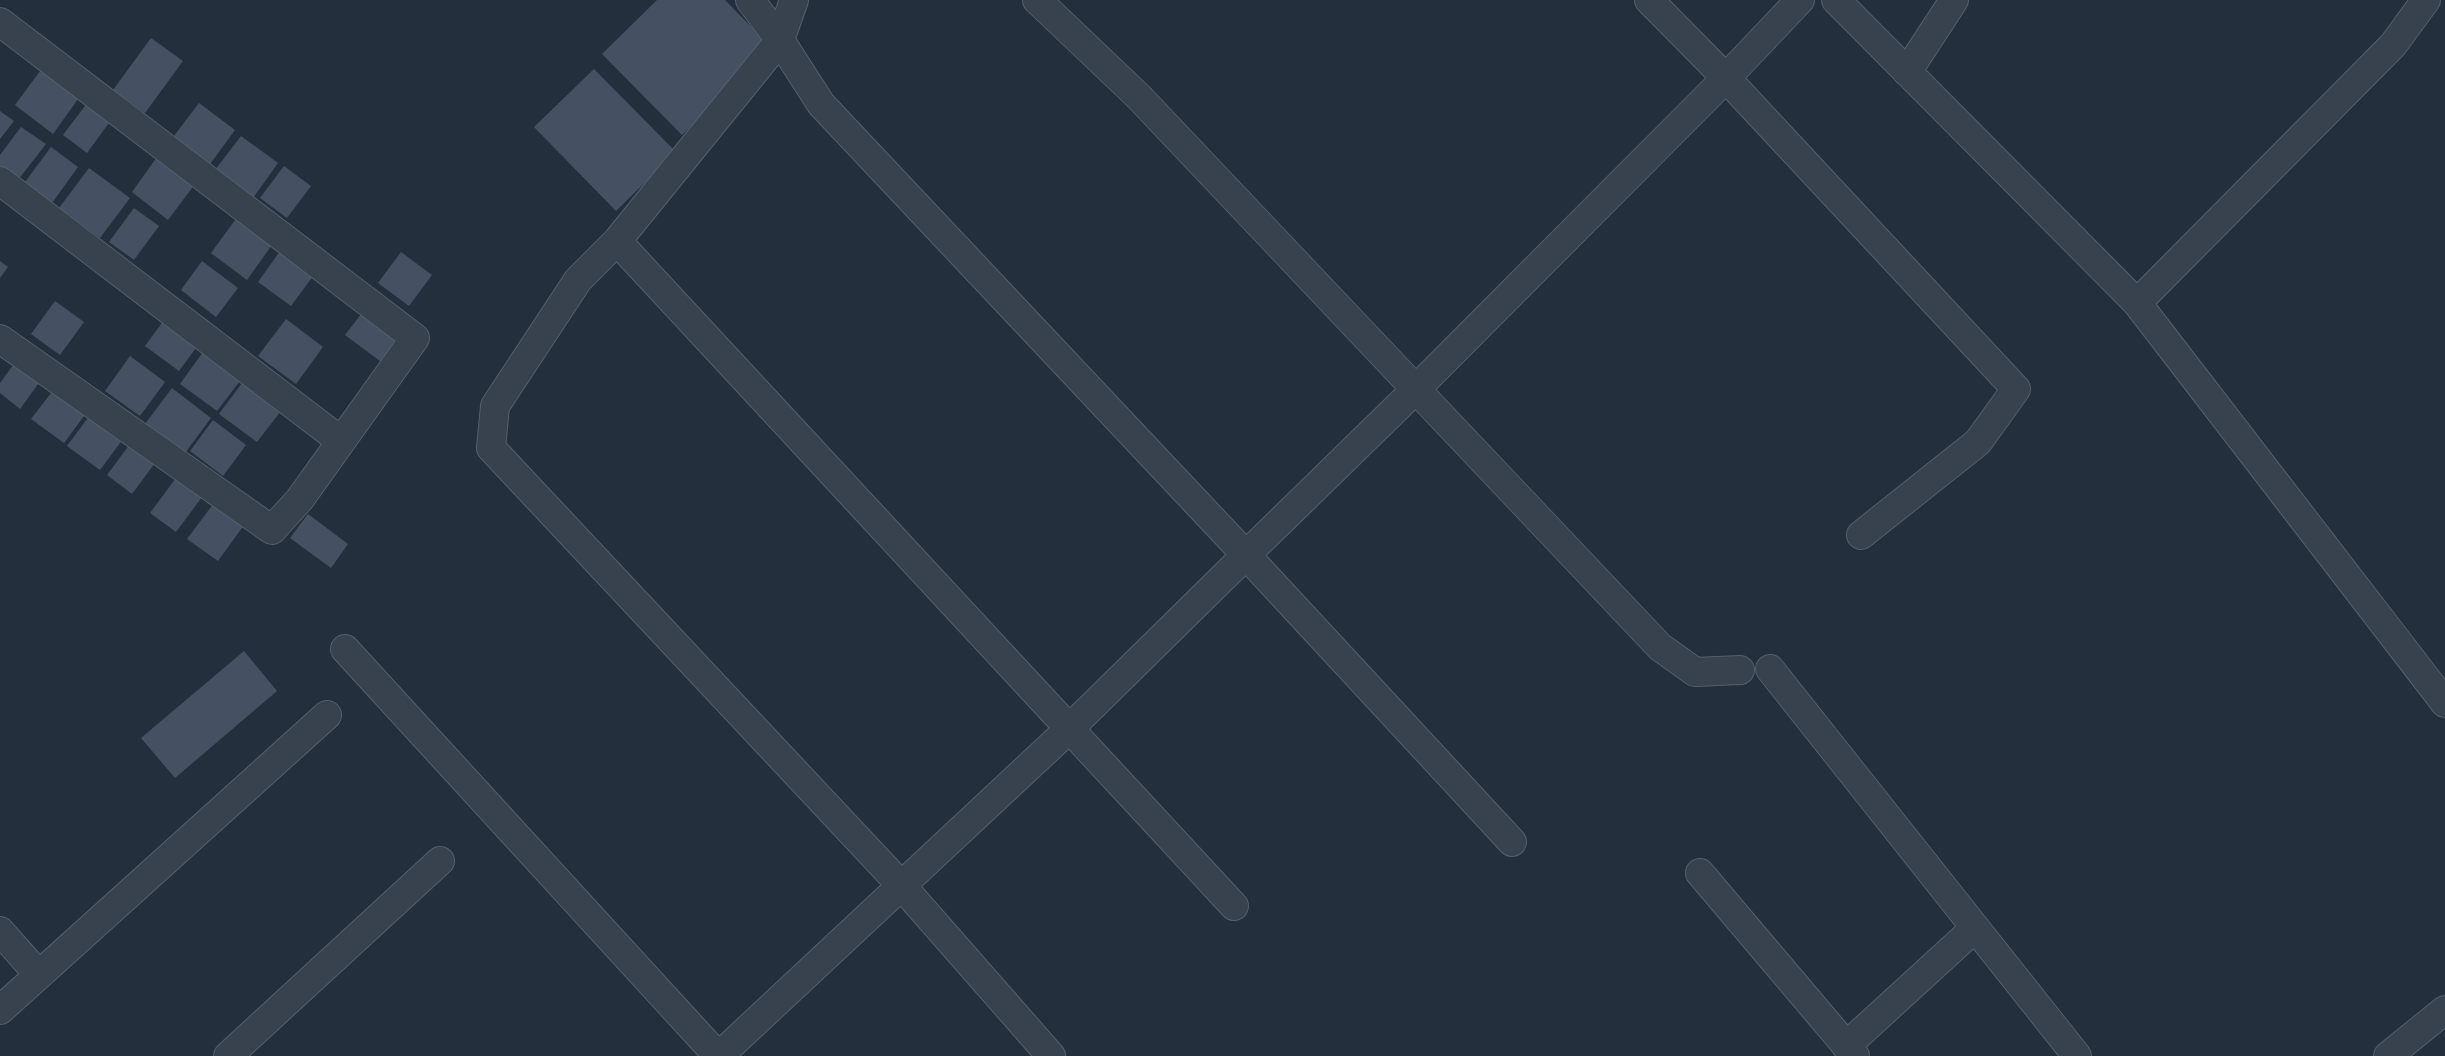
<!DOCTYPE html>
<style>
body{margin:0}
canvas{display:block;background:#242f3e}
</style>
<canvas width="2445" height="1056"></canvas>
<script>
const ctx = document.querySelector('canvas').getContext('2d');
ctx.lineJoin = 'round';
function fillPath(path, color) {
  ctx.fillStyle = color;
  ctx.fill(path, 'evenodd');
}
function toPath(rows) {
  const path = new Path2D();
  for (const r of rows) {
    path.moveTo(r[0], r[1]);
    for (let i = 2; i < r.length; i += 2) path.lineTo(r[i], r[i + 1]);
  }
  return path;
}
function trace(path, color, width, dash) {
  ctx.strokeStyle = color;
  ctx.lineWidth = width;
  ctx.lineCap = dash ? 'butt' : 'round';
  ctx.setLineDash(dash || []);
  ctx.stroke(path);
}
const building = toPath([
 [657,0,725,0,771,47,682,135,602,54],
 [151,38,183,61,145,113,113,90],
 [43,67,81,95,53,134,15,105],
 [594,69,676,152,616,211,534,127],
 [88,102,111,120,87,153,63,135],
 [199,103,235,130,208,167,171,140],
 [0,111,14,121,0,139],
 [21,127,46,144,18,180,0,167,0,155],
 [241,136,278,163,253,198,215,170],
 [51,147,78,167,52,203,25,182],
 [157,157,195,184,168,220,132,192],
 [284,166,311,186,287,218,260,198],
 [89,168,130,198,100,238,59,208],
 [134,208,159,226,134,260,109,242],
 [238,216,274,242,247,280,211,253],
 [283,247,316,272,291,306,258,282],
 [401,252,432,275,409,306,378,283],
 [0,261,8,267,0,278],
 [202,261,238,288,216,317,181,290],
 [55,301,84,322,60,355,31,334],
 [362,313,401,342,384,364,345,335],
 [167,316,201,341,179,371,145,346],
 [286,319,323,347,296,384,258,356],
 [208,345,246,373,217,411,180,384],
 [130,356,165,382,140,416,105,391],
 [19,357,44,376,20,409,0,393,0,383],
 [248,375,287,403,257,442,219,414],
 [58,384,90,408,64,443,31,419],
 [172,388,211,418,185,453,145,424],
 [93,411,126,435,100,470,67,446],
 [213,420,246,445,223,476,190,451],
 [133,440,158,459,132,494,107,475],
 [179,474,205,493,176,532,150,513],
 [217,499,247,521,218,561,187,539],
 [308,514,348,544,331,568,290,538],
 [244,651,277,691,175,778,141,738]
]);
const minor = toPath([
 [750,0,780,40,821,104,1246,555,1416,389,1726,78,1800,0],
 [794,0,780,40,617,241,578,280,495,406,491,448,901,885,1051,1056],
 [1037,0,1139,97,1660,647,1695,672,1740,670],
 [1649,0,1726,78,2016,389,1978,442,1861,535],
 [1836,0,2137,303,2445,703],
 [0,22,415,338,300,499,272,530,0,339],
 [1907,72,1954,0],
 [0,181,341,441],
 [617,241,1234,906],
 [2137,303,2393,45,2426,0],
 [345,649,718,1056],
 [1770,669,2077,1056],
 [1700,873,1855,1056],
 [0,931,39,975],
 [0,1010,327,715],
 [1846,1046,1975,928],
 [228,1056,440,861],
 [719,1056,1068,730,1246,555,1512,842],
 [2388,1056,2445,1010]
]);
fillPath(building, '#455162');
trace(minor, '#565f6c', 30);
trace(minor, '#38414e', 28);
</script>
